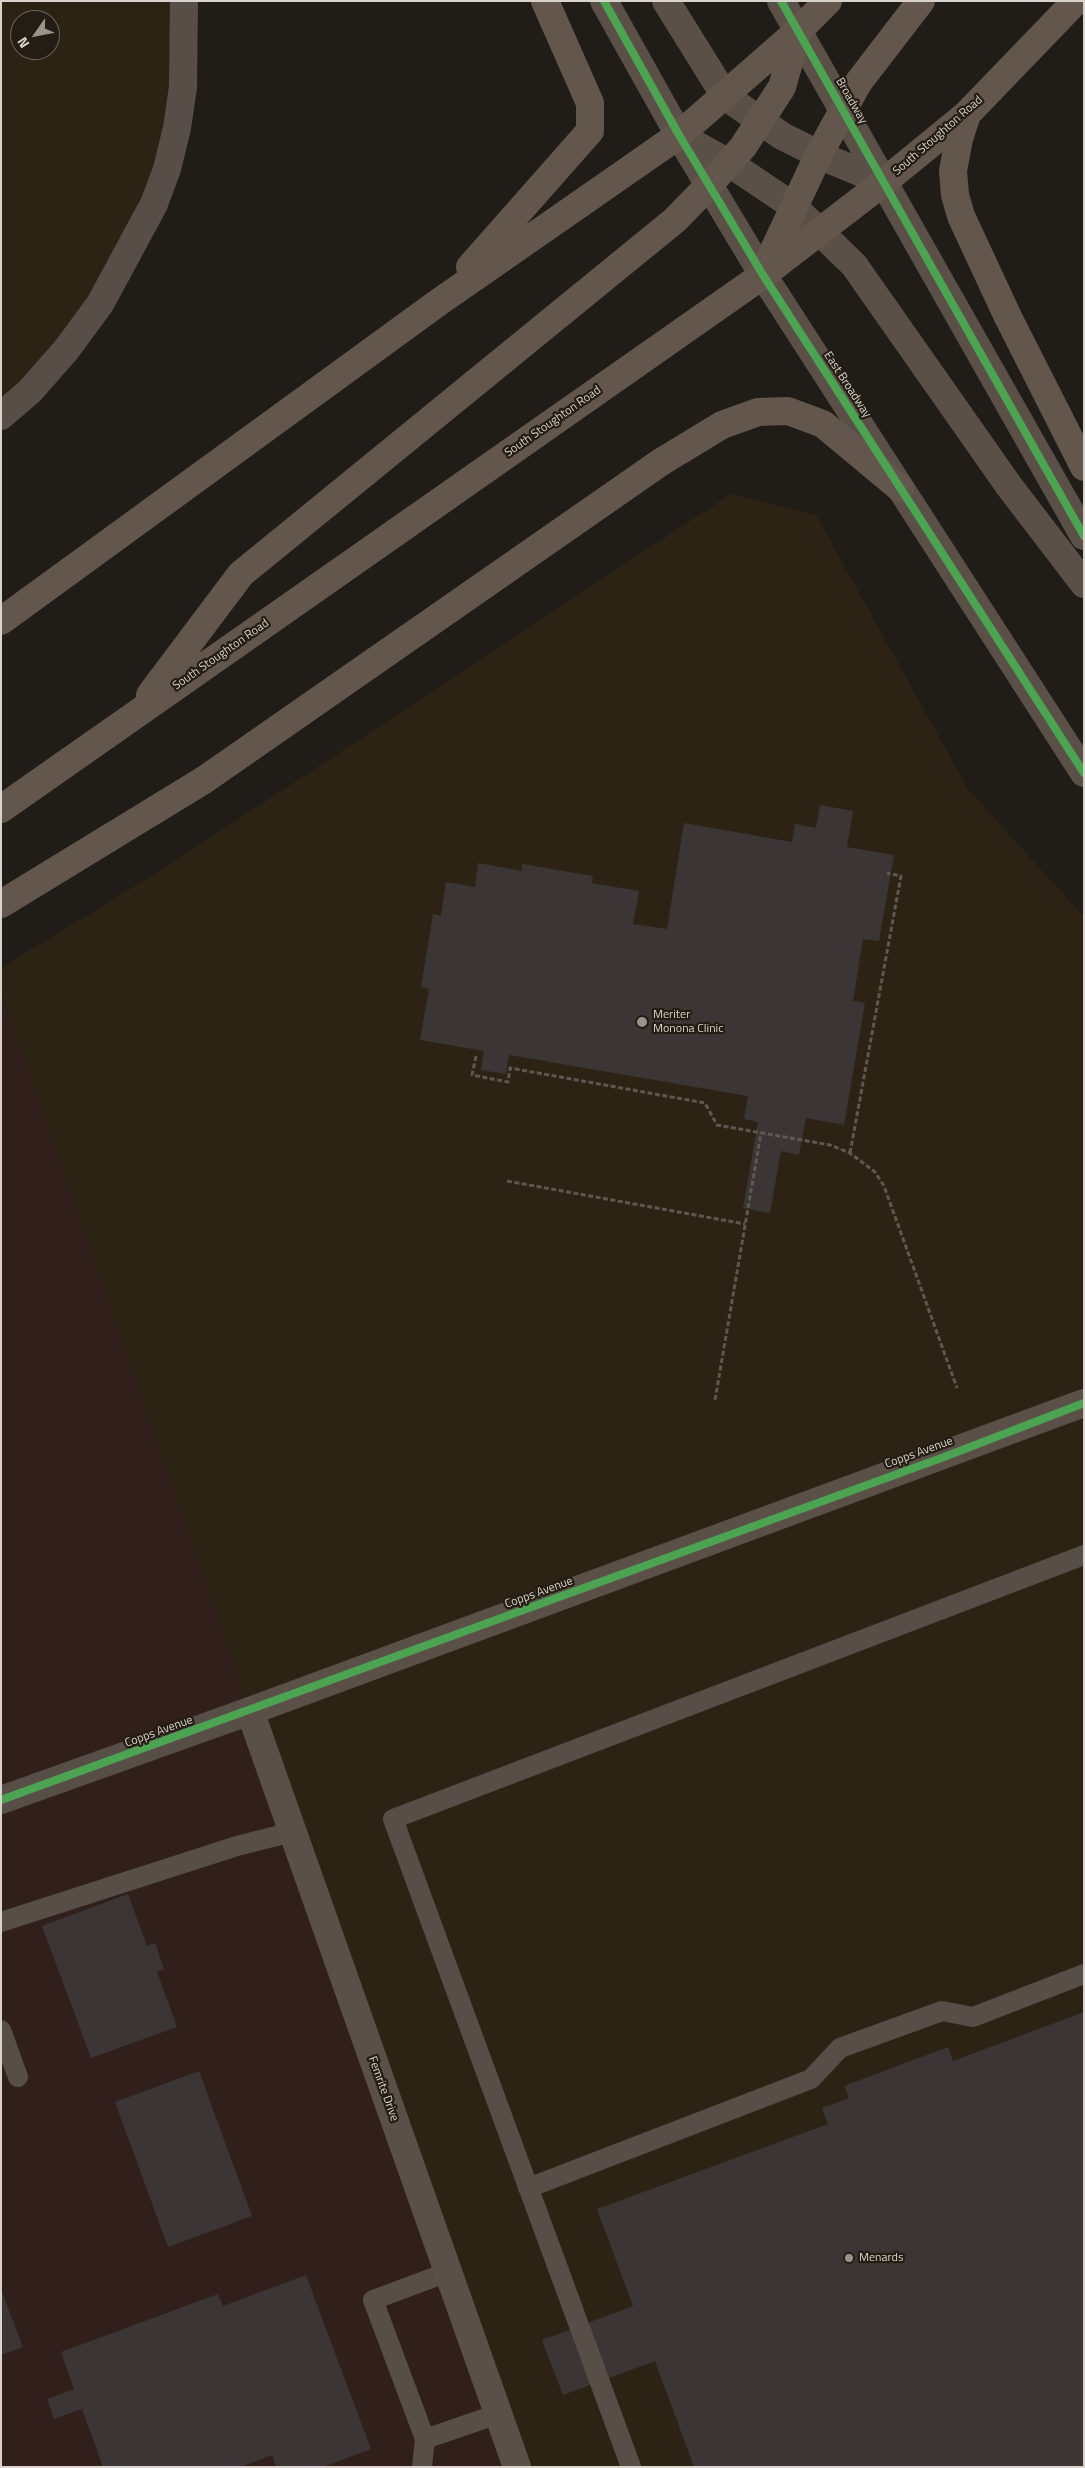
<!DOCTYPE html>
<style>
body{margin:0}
#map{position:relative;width:1085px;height:2468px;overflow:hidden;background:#201c17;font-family:"Titillium Web",sans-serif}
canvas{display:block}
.frame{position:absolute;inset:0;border:2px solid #d8d3cd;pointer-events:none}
.north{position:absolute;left:10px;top:10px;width:50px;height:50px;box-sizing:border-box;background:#241d13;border:1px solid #6c665d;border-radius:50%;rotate:237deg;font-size:14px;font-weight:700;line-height:20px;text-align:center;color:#d8d3cd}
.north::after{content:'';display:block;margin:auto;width:18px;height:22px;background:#98938d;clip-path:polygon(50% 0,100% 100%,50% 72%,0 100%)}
</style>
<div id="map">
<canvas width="1085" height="2468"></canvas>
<div class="frame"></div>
<div class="north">N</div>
</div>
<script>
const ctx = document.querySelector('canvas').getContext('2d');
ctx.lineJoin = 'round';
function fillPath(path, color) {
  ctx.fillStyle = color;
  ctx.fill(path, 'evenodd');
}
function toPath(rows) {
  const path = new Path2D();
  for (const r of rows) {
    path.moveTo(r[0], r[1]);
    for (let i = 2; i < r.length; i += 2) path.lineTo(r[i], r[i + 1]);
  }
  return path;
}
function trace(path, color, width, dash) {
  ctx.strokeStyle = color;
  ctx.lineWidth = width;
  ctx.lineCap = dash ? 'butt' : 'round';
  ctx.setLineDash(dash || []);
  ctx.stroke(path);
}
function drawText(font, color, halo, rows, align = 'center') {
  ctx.font = font + ' "Titillium Web",sans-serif';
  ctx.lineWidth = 4.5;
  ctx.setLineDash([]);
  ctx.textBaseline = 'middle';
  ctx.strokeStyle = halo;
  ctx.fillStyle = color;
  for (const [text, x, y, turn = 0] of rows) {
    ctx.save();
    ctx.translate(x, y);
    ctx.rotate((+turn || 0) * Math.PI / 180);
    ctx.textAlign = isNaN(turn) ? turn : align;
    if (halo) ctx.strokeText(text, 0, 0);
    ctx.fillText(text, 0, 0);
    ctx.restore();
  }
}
const built = toPath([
 [1,1,184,1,177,128,100,304,1,416],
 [20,20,50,20,50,50,20,50],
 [731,494,816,515,968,789,1084,917,1084,2467,517,2467,250,1711,1,992,1,968,166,867]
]);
const industrial = toPath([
 [1,992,250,1711,517,2467,1,2467]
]);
const building = toPath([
 [820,805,853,811,847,847,894,855,879,941,863,939,853,1001,865,1003,844,1125,806,1118,799,1155,781,1151,770,1213,743,1208,758,1122,744,1119,748,1096,509,1055,506,1074,481,1070,484,1051,420,1040,429,989,421,987,433,914,441,916,446,882,475,887,478,863,522,871,522,864,593,876,592,883,639,891,633,924,667,929,684,823,792,842,795,824,816,828],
 [128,1894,147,1946,155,1943,164,1969,157,1972,177,2027,91,2058,42,1926],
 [1084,2012,1084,2467,694,2467,655,2361,563,2395,542,2340,633,2306,597,2209,828,2124,822,2108,849,2098,844,2086,948,2047,953,2061],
 [199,2071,252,2216,168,2247,115,2102],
 [306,2275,371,2449,323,2467,276,2467,272,2455,241,2467,103,2467,82,2409,54,2419,47,2399,74,2389,61,2352,218,2294,223,2306],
 [1,2289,23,2347,1,2355]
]);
const path = toPath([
 [476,1056,472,1075,508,1082,510,1068,705,1103,717,1125,830,1145,850,1153,875,1172,884,1186,957,1388],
 [850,1153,901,876,887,873],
 [507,1181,745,1224],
 [715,1400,761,1133]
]);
const lane = toPath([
 [1,1922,237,1846,292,1832],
 [1,2030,18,2077],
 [528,2188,811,2079,840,2048,942,2011,973,2017,1084,1974],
 [425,2439,498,2414],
 [422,2467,425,2439,373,2300,448,2272],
 [631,2467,393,1819,1084,1555]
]);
const street = toPath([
 [1,416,30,391,66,350,100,304,154,204,167,169,177,128,183,87,184,1],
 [1,1800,250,1711]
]);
const secondary = toPath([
 [604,1,679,135,763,275,1084,773],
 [666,1,725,96,782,136,828,159,884,182],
 [781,1,1084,536],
 [680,136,729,163,793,206,854,265,1009,486,1084,584],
 [517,2467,250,1711,1084,1403]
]);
const primary = toPath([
 [967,114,959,139,953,171,955,195,961,216,1008,317,1084,467],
 [470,267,590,131,590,103,545,1],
 [764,271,819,154,858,83,921,1],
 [1,621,439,302,679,135,798,31,828,1],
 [150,695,241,574,675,220,709,185,743,147,782,87,798,31],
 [1,809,763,275,884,182,967,114,1076,1],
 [1,904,204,780,661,462,722,425,758,412,788,411,823,424,900,488]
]);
const cycleway = toPath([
 [604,1,679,135,763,275,1084,773],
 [781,1,1084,536],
 [1,1800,944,1457,1084,1403]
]);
const markers = [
 [642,1022,6,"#98938d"],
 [849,2258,5,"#98938d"]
];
const streetNames = [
 ["Broadway",851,101,60],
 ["South Stoughton Road",938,136,-41],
 ["East Broadway",847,385,57],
 ["South Stoughton Road",553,422,-35],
 ["South Stoughton Road",221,655,-35],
 ["Copps Avenue",919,1453,-20],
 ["Copps Avenue",539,1593,-20],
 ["Copps Avenue",159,1732,-20],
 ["Femrite Drive",383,2089,70]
];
const poiNames = [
 ["Meriter",653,1015],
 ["Monona Clinic",653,1029],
 ["Menards",859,2258]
];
fillPath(built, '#2d2315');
fillPath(industrial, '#301f1a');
fillPath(building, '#3b3635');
trace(path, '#5e5852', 3, [5, 2.5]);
trace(lane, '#574e47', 20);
trace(street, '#574e47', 28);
trace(secondary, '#5b5047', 28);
trace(primary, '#63574d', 28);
trace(cycleway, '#4ca352', 8);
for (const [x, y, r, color] of markers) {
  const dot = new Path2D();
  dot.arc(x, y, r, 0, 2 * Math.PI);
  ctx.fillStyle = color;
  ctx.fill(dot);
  trace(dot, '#241d13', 2);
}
drawText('12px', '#d8d3cd', '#241d13', streetNames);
drawText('12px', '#d8d3cd', '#241d13', poiNames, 'left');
</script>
